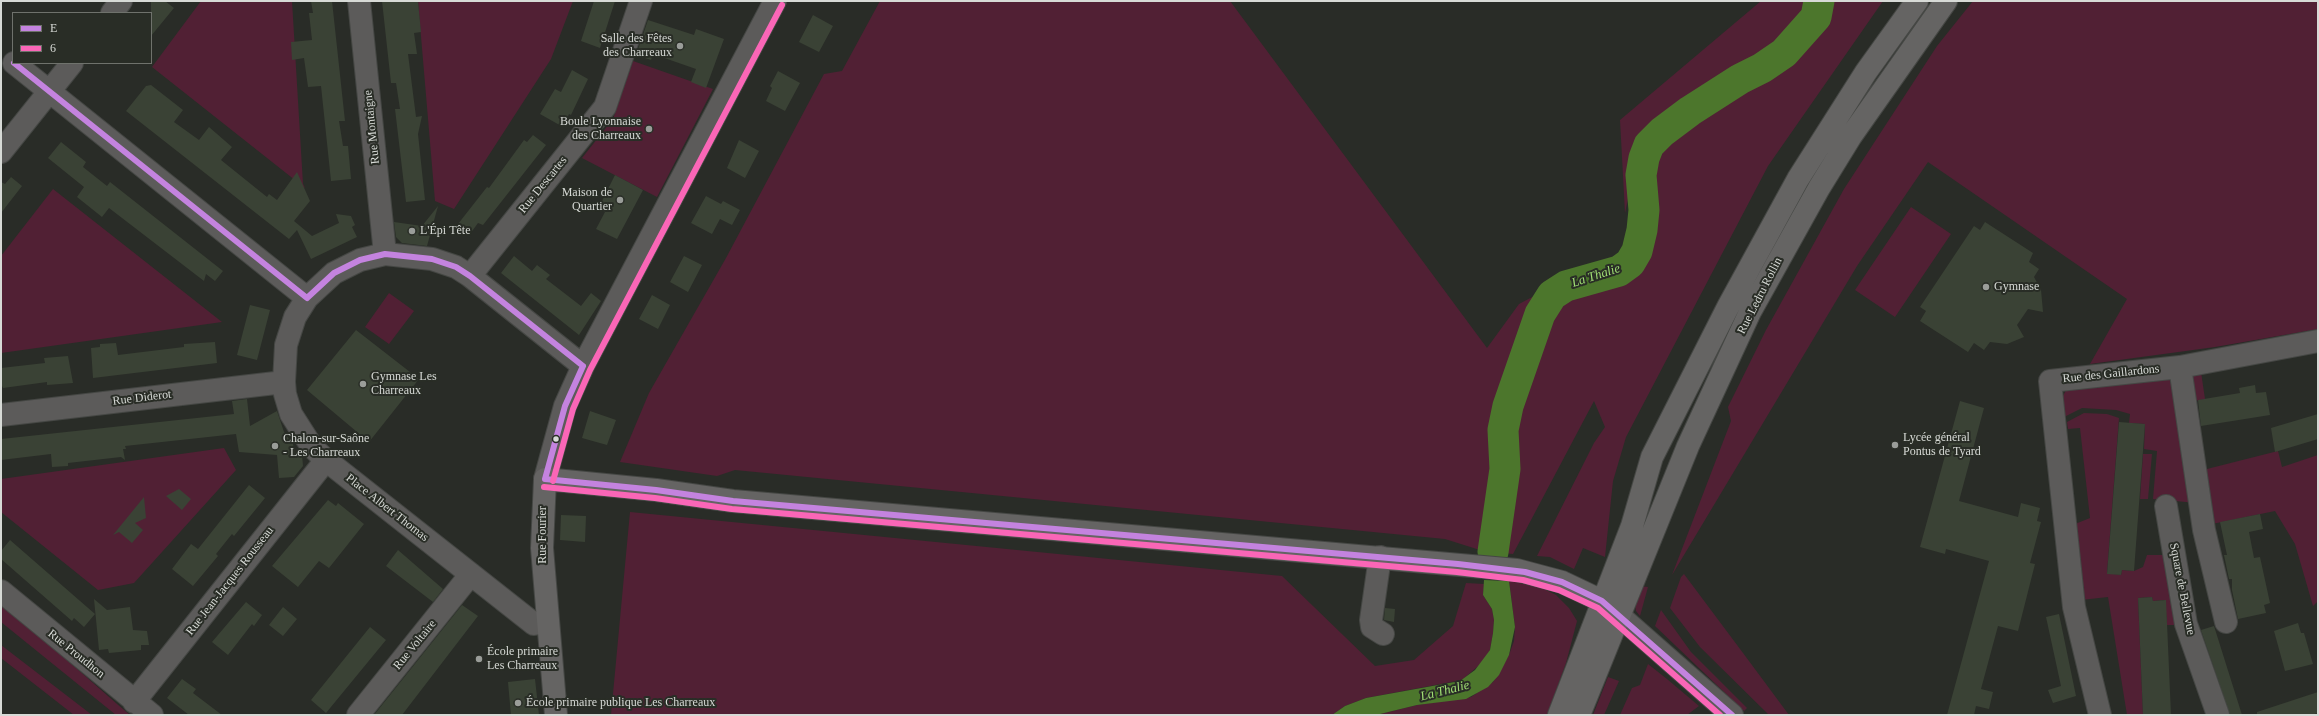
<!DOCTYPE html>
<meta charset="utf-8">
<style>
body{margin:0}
#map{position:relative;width:2319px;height:716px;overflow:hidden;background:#292c27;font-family:"Times New Roman",serif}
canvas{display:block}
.frame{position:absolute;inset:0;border:2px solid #d7dad6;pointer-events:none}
.legend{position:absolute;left:12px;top:12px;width:140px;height:52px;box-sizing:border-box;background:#292d26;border:1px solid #6f726c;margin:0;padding:5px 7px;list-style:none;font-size:12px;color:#d7dad6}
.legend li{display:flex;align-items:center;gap:8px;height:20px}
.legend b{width:20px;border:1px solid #6f726c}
</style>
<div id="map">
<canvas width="2319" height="716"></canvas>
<div class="frame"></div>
<ul class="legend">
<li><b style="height:5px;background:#c483df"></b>E</li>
<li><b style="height:5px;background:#fa66b7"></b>6</li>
</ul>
</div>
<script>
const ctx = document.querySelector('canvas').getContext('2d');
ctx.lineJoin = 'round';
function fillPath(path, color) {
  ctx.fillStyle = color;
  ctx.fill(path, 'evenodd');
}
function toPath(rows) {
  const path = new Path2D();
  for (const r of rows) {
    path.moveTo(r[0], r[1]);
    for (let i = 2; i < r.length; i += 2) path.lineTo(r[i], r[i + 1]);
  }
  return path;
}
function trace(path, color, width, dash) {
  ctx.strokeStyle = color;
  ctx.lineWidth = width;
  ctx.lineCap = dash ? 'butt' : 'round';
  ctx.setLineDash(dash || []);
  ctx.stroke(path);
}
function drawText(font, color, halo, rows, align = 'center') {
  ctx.font = font + ' "Times New Roman",serif';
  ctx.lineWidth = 4;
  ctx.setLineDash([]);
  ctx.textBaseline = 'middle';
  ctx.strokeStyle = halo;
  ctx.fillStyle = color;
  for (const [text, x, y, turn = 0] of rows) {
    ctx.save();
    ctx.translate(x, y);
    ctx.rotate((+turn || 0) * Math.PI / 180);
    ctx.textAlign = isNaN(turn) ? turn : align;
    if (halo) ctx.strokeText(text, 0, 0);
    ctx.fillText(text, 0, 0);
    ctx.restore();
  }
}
const green = toPath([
 [201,1,292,1,303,184,305,188,152,67],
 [418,1,573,1,551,59,454,209,435,201],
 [880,1,1230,1,1487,348,1519,304,1536,295,1495,405,1493,427,1497,459,1494,493,1483,551,1445,539,735,470,717,476,620,462,649,393,726,258,824,74,842,71],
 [1761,1,1809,1,1807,9,1786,34,1763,55,1656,124,1640,142,1625,213,1620,120],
 [1828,1,1883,1,1768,166,1626,437,1613,481,1605,557,1583,548,1574,569,1550,557,1537,556,1594,443,1605,427,1594,401,1513,554,1503,553,1513,482,1511,431,1520,400,1550,326,1564,297,1626,276,1640,263,1647,239,1651,212,1647,177,1650,160,1659,144,1686,124,1783,66,1819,28],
 [1973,1,2318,1,2318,329,2215,347,2090,364,2127,299,1928,162,1857,266,1672,575,1731,421,1728,407,1766,330,1844,189,1937,46],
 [633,61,713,89,657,197,582,158,613,119],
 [53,189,222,322,1,353,1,256],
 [1911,207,1951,234,1895,317,1855,290],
 [389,293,414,311,389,344,365,327],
 [2201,372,2205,399,2195,401,2191,373],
 [2164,377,2171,381,2176,391,2197,503,2153,499,2157,451,2144,449,2145,424,2129,423,2130,414,2116,410,2082,408,2064,417,2063,396,2066,390],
 [2084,413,2107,414,2119,418,2107,573,2121,575,2122,570,2134,571,2143,567,2147,555,2166,555,2179,625,2167,625,2165,600,2153,601,2152,597,2138,598,2143,715,2127,715,2108,597,2081,600,2075,524,2090,518,2080,428,2068,429,2067,422],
 [224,448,236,470,134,583,98,590,1,512,1,479],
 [2278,451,2282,467,2318,455,2318,601,2313,606,2295,544,2275,511,2212,524,2203,470],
 [2143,454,2152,454,2148,499,2140,499],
 [630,512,1282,576,1375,666,1414,660,1453,626,1466,583,1484,584,1483,595,1492,609,1494,620,1493,633,1490,650,1484,661,1462,680,1366,698,1345,706,1332,715,611,715],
 [1684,574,1746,657,1789,715,1769,715,1700,647,1670,608,1681,577],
 [1509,581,1540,587,1556,595,1569,608,1577,621,1566,663,1547,715,1376,715,1417,705,1471,697,1493,682,1509,655,1514,641,1515,627],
 [1639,586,1648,587,1640,616,1636,611,1634,600],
 [1,602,117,704,130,715,116,715,1,622],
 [1661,610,1691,652,1747,708,1744,711,1655,626],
 [1,645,92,715,74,715,1,658],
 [1648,664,1667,679,1699,706,1687,715,1620,715,1632,688,1640,685],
 [1608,677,1619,681,1604,715,1593,715]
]);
const water = toPath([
 [1484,580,1509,581,1515,627,1509,655,1499,675,1488,687,1466,699,1417,705,1376,715,1332,715,1345,706,1366,698,1460,681,1475,670,1490,650,1493,633,1494,620,1492,609,1483,595]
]);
const river = toPath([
 [1493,552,1505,469,1503,430,1508,406,1540,314,1552,295,1566,286,1619,271,1630,263,1637,251,1642,230,1644,210,1641,175,1644,158,1649,145,1662,132,1690,111,1740,79,1762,68,1784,53,1816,17,1819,1]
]);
const building = toPath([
 [151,1,165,1,174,8,151,36],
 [311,1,332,1,345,121,339,121,343,146,348,146,351,179,331,181,321,86,308,87,304,58,292,60,291,42,312,40,309,13,313,13],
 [382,1,418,1,421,32,414,33,417,54,408,54,416,117,422,116,418,134,425,200,406,202,395,109,400,109,396,83,391,83],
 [594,1,615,1,600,48,581,41],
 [813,15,833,26,819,52,799,42],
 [648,20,694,35,696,29,724,39,706,88,691,82,696,69,653,54,651,60,636,55],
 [572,70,588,79,571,115,569,114,563,127,540,114,555,89,561,92],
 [778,71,800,83,785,111,766,101,772,88,770,86],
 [151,85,183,110,174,122,199,140,209,127,232,147,221,160,267,197,269,194,277,200,297,172,310,201,294,221,312,236,339,223,336,214,351,216,355,225,352,227,357,237,311,259,297,230,289,239,126,111,146,86],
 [533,135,546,145,483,225,478,223,470,234,458,224,487,187,489,188,524,140,527,142],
 [739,140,759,151,745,178,727,168],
 [61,142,86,162,83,167,107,186,110,182,223,271,215,281,206,274,204,281,109,208,102,217,77,197,84,187,48,158],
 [615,175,643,190,617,239,596,229,605,212,598,209],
 [11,177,22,186,1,213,1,182,5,184],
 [706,196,721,204,723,201,740,210,732,225,720,219,712,234,691,223],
 [438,206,427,246,402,243,396,237,394,222,422,226],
 [1985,222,2033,253,2029,262,2039,269,2034,277,2041,290,2043,312,2028,309,2017,325,2024,337,2007,344,1990,342,1984,350,1974,343,1968,352,1920,321,1926,311,1920,307,1974,226,1980,230],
 [514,256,532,271,537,265,550,275,546,279,581,306,591,293,601,301,579,335,501,273],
 [684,256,702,265,688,292,670,282],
 [652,295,670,305,658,329,639,319],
 [250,305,270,310,257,360,237,355],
 [356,330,419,379,369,442,307,390],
 [215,342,217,363,93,378,91,348,100,347,100,344,116,343,118,355,184,347,184,344],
 [68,356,73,383,47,385,47,382,3,388,1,384,1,368,45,363,44,358],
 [2255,385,2256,393,2266,392,2270,415,2201,426,2198,400,2240,393,2239,388],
 [247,399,250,426,277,411,284,432,293,444,295,455,302,454,303,466,294,477,279,478,277,455,239,452,236,434,125,446,126,449,123,449,125,460,121,457,68,463,68,466,52,467,51,454,1,460,1,439,234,414,232,401],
 [1960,401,1984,408,1959,501,2018,517,2021,503,2040,508,2037,521,2041,522,2030,563,2035,564,2018,631,1998,626,1981,689,1993,692,1989,709,1976,706,1974,715,1947,715,1989,561,1946,549,1945,554,1920,547],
 [590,411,616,420,607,445,582,438],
 [2318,414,2318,439,2275,452,2271,428],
 [2119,422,2145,424,2134,571,2122,570,2121,575,2107,574],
 [249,485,265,498,234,536,232,534,216,554,218,556,193,586,172,569,191,544,198,549],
 [179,489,191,499,182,510,166,496],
 [144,497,146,518,135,523,143,530,132,543,119,532,113,535],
 [328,500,336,506,338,503,364,524,329,568,319,561,298,587,272,566],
 [2260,514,2263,529,2249,532,2254,558,2260,557,2270,603,2264,605,2266,613,2238,619,2232,590,2232,579,2229,579,2224,555,2227,555,2220,522],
 [561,515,586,516,585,542,560,540],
 [10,540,95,614,84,627,74,618,72,621,1,559,1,551],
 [398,550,443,589,433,602,386,566],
 [2152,597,2153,601,2166,600,2171,715,2143,715,2138,598],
 [94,599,107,610,130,607,133,630,147,631,149,645,141,645,141,650,109,653,108,649,99,650],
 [246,602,262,615,254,626,252,624,228,655,212,642],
 [462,605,478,616,402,715,374,715],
 [283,607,297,619,283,636,269,625],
 [1385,608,1395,609,1394,622,1384,620],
 [2059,614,2076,696,2053,703,2048,690,2061,686,2046,617],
 [2298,623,2301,633,2304,633,2313,664,2285,671,2274,631],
 [2214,626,2242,715,2230,715,2201,630],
 [370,627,386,640,326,713,311,700],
 [182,679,196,689,193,693,222,715,189,715,167,698],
 [535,679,539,715,511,715,508,682],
 [2318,692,2318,713,2311,715,2257,715,2257,712]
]);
const minor = toPath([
 [359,1,385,254],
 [112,13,121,1],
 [14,63,307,298],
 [1,152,72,63],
 [470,276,605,107,641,1],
 [2180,367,2318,341],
 [1,415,284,382],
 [545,479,565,406,583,366,775,1],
 [2166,506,2186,624,2218,715],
 [1380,557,1371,620,1372,627,1383,634],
 [1,591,152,715],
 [1606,604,1732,715],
 [547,622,534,624,326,460,312,447,291,414,285,394,284,382,286,345,295,317,307,298,334,273,360,260,385,254,432,259,456,267,470,276,583,366],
 [134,702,326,460],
 [358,715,471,574],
 [2100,715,2074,607,2050,381,2180,367,2204,530,2226,622]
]);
const major = toPath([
 [556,715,542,548,545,479,656,490,733,501,1517,570,1562,582,1602,601],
 [1559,715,1632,526,1652,457,1729,305,1798,179,1866,72,1917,1],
 [1579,715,1688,446,1750,312,1819,188,1851,136,1946,1]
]);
const bus1 = toPath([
 [14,63,307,298],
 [307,298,334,273,360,260,385,254,432,259,456,267,470,276,583,366],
 [545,479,656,490,733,501,1458,564,1525,572,1562,582,1602,601,1732,715],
 [545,479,565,406,583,366]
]);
const bus2 = toPath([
 [553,481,573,409,590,370,782,5],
 [544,487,655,498,732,509,1457,572,1523,580,1559,590,1598,608,1720,715]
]);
const markers = [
 [680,46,4,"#9a9d99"],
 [649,129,4,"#9a9d99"],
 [620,200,4,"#9a9d99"],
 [412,231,4,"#9a9d99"],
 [1986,287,4,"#9a9d99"],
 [363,384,4,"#9a9d99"],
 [556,439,3.5,"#d7dad6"],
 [1895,445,4,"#9a9d99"],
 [275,446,4,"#9a9d99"],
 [479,659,4,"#9a9d99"],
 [518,703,4,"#9a9d99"]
];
const poiNames = [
 ["Salle des Fêtes",672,39,"right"],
 ["des Charreaux",672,53,"right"],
 ["Boule Lyonnaise",641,122,"right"],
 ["des Charreaux",641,136,"right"],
 ["Maison de",612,193,"right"],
 ["Quartier",612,207,"right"],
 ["L'Épi Tête",420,231],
 ["Gymnase",1994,287],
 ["Gymnase Les",371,377],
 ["Charreaux",371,391],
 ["Lycée général",1903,438],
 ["Pontus de Tyard",1903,452],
 ["Chalon-sur-Saône",283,439],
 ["- Les Charreaux",283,453],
 ["École primaire",487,652],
 ["Les Charreaux",487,666],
 ["École primaire publique Les Charreaux",526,703]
];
const streetNames = [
 ["Rue Montaigne",372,127,-96],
 ["Rue Descartes",543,185,-51],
 ["Rue Ledru Rollin",1760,296,-63],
 ["Rue des Gaillardons",2111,374,-6],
 ["Rue Diderot",142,398,-7],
 ["Place Albert Thomas",387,508,38],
 ["Rue Fourier",543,535,-90],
 ["Rue Jean-Jacques Rousseau",230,581,-52],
 ["Square de Bellevue",2182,589,79],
 ["Rue Voltaire",415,645,-51],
 ["Rue Proudhon",76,654,39]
];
const waterNames = [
 ["La Thalie",1596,276,-18],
 ["La Thalie",1445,691,-14]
];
fillPath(green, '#512034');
fillPath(water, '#4c762c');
trace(river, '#4c762c', 31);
fillPath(building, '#3a4235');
trace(minor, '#454744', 24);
trace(major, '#454744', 24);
trace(minor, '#5c5b5a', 22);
trace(major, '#656463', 22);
trace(bus1, '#c483df', 6);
trace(bus2, '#fa66b7', 6);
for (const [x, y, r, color] of markers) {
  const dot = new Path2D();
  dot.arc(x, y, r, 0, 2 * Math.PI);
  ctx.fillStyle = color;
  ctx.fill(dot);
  trace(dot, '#292d26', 1.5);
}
drawText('12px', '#d7dad6', '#292d26', poiNames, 'left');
drawText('12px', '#d7dad6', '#292d26', streetNames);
drawText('italic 13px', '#a0de74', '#292d26', waterNames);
</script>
